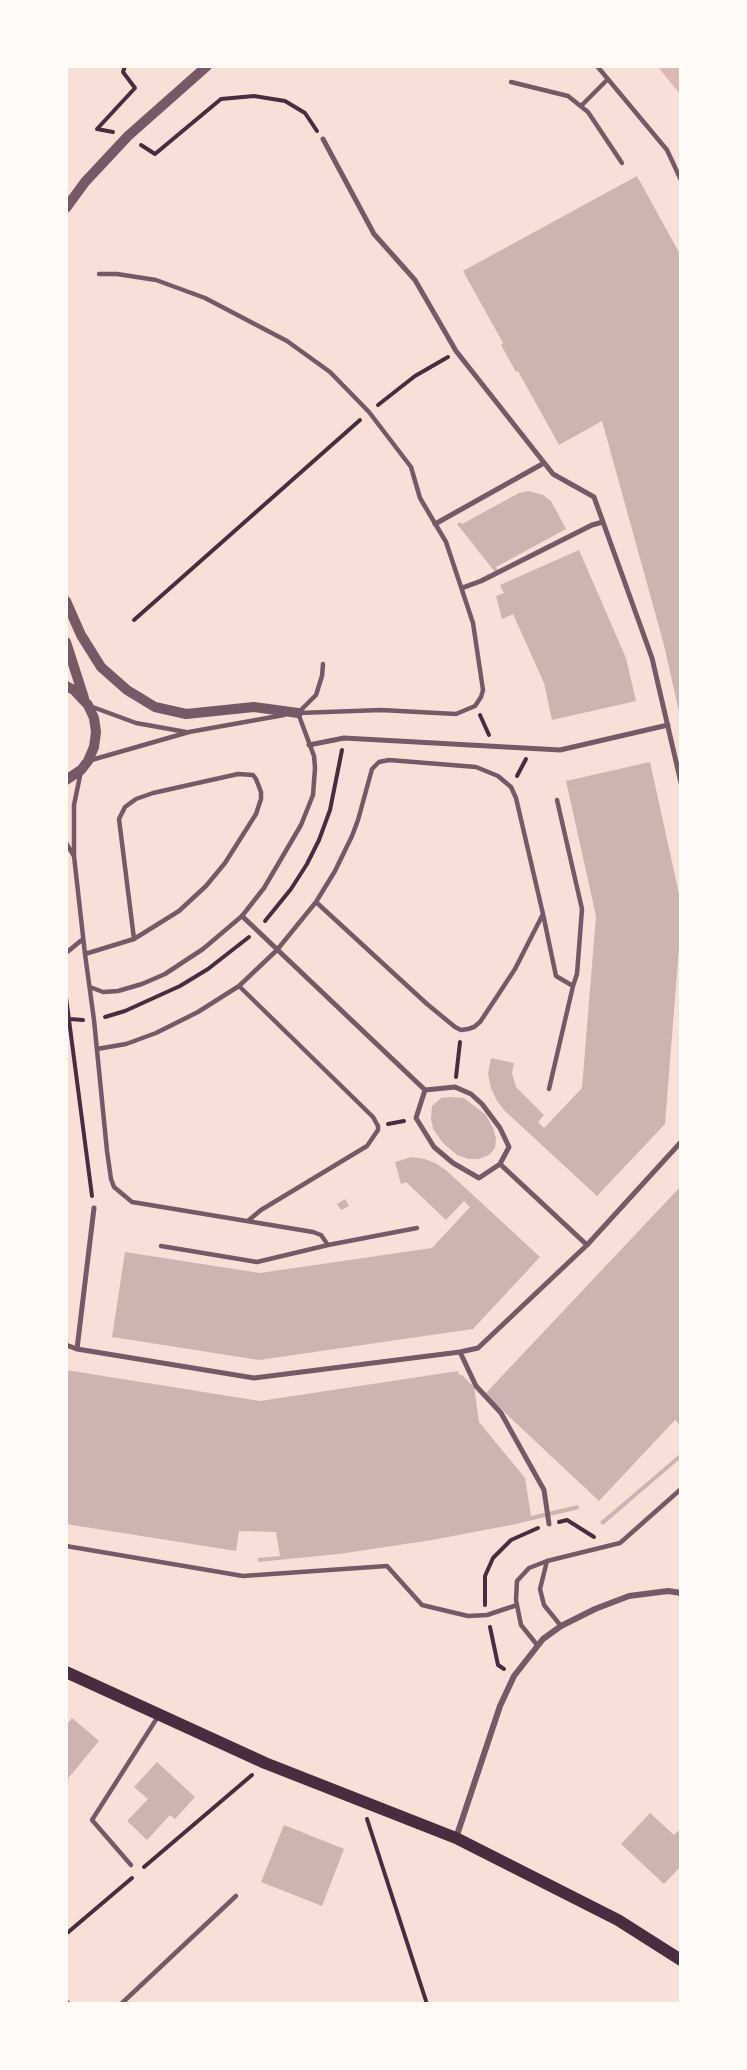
<!DOCTYPE html>
<style>
body{margin:0}
#map{position:relative;width:747px;height:2070px;overflow:hidden;background:#f7e1d7;font-family:Overpass,sans-serif}
canvas{display:block}
.frame{position:absolute;inset:0;border:68px solid #fffaf5;pointer-events:none}
</style>
<div id="map">
<canvas width="747" height="2070"></canvas>
<div class="frame"></div>
</div>
<script>
const ctx = document.querySelector('canvas').getContext('2d');
ctx.lineJoin = 'round';
function fillPath(path, color) {
  ctx.fillStyle = color;
  ctx.fill(path, 'evenodd');
}
function toPath(rows) {
  const path = new Path2D();
  for (const r of rows) {
    path.moveTo(r[0], r[1]);
    for (let i = 2; i < r.length; i += 2) path.lineTo(r[i], r[i + 1]);
  }
  return path;
}
function trace(path, color, width, dash) {
  ctx.strokeStyle = color;
  ctx.lineWidth = width;
  ctx.lineCap = dash ? 'butt' : 'round';
  ctx.setLineDash(dash || []);
  ctx.stroke(path);
}
const water = toPath([
 [657,66,681,66,681,95]
]);
const building = toPath([
 [637,176,681,256,680,716,664,645,602,421,559,445,518,371,516,372,501,345,503,343,463,271],
 [528,491,543,495,551,501,566,529,496,567,498,570,495,572,457,524,460,522,462,524,519,493],
 [579,550,626,658,636,701,552,720,544,683,513,614,502,619,496,596,504,593,500,585],
 [650,762,681,903,681,923,665,1124,597,1196,505,1111,497,1101,491,1088,488,1074,491,1058,514,1063,512,1073,516,1087,544,1115,538,1122,544,1128,582,1088,596,916,566,781],
 [450,1097,464,1098,486,1115,493,1128,496,1138,495,1148,489,1155,479,1159,468,1159,457,1155,443,1143,433,1129,431,1118,432,1106,441,1098],
 [412,1157,425,1159,437,1164,447,1171,540,1257,473,1329,259,1360,112,1337,125,1252,260,1273,432,1248,470,1207,464,1201,446,1220,406,1182,401,1184,395,1162],
 [681,1186,681,1426,675,1420,599,1501,485,1394],
 [345,1199,349,1206,341,1210,337,1204],
 [66,1370,260,1401,458,1371,459,1375,462,1375,474,1387,479,1422,525,1478,531,1516,578,1505,579,1509,516,1524,432,1540,339,1554,258,1562,258,1558,280,1556,276,1532,239,1531,236,1551,66,1524],
 [681,1453,681,1458,603,1525,600,1522],
 [72,1718,99,1741,66,1781,66,1725],
 [157,1762,195,1797,175,1819,170,1815,147,1840,127,1821,148,1799,134,1787],
 [650,1813,674,1835,681,1828,681,1866,664,1884,621,1844],
 [284,1825,344,1849,322,1906,261,1882]
]);
const path = toPath([
 [113,132,97,129,135,88,123,72,125,66],
 [141,145,155,154,221,99,254,96,285,101,305,113,317,131],
 [378,405,415,376,448,357],
 [134,620,360,420],
 [480,715,489,735],
 [517,776,526,759],
 [265,921,291,889,307,864,319,840,330,810,342,750],
 [66,997,92,1196],
 [105,1017,125,1011,180,986,208,969,249,937],
 [70,1019,83,1020],
 [456,1077,460,1042],
 [388,1124,404,1121],
 [559,1522,567,1520,594,1537],
 [485,1605,485,1576,493,1558,511,1540,538,1528],
 [490,1627,498,1665,504,1669],
 [367,1819,427,2004],
 [144,1867,252,1775],
 [66,1934,132,1878]
]);
const service = toPath([
 [597,66,667,150,681,180],
 [511,82,568,96,588,112,622,163],
 [581,106,608,79],
 [99,274,117,274,156,280,205,298,287,341,330,372,369,412,411,467,420,498,446,542,473,623,483,690,481,697,475,706,456,714,381,710,299,713],
 [90,706,136,723,186,732],
 [298,713,316,695,322,676,323,664],
 [389,760,476,767,498,776,511,787,516,798,543,914,515,969,496,998,480,1022,474,1027,468,1029,461,1030,455,1027,427,1004,316,902,335,871,352,836,358,820,372,769,379,762,389,760],
 [88,761,189,732,284,715],
 [81,771,74,805,74,856,85,954,94,1020,107,1151,111,1179,114,1187,132,1202,313,1232,321,1235,328,1245,417,1228],
 [557,800,582,909,577,974,573,986],
 [66,843,74,856],
 [543,914,556,976,573,986,549,1089],
 [66,953,83,939],
 [85,954,134,939,179,911,206,886,225,863,256,814,261,799,261,792,256,779,253,775,238,774,153,793,136,799,125,807,119,819,134,939],
 [239,986,277,950,316,902],
 [90,987,103,992,118,991,142,984,165,974,203,949,242,916,264,888,301,825,313,795,315,768,314,756,298,713],
 [97,1049,126,1044,156,1033,198,1012,239,986,373,1117,378,1126,378,1130,367,1146,261,1210,249,1220],
 [161,1246,257,1262,328,1245],
 [66,1546,243,1576,387,1566,422,1605,468,1616,487,1615,517,1605],
 [547,1561,620,1543,681,1489],
 [538,1646,521,1625,516,1600,517,1581,529,1568,547,1561,540,1589,544,1605,561,1626],
 [131,1865,92,1820,159,1715],
 [121,2004,236,1896]
]);
const pedestrian = toPath([
 [323,139,374,234,415,280,456,351,553,474,594,497,652,658,681,783],
 [435,524,544,463],
 [462,588,481,581,592,525,603,522],
 [309,745,344,738,560,750,668,725],
 [242,916,425,1090,416,1118,434,1147,453,1163,479,1178,500,1164,587,1245],
 [425,1090,455,1087,471,1094,482,1104,500,1128,509,1147,500,1164],
 [66,1345,77,1349,254,1378,460,1352,478,1348,587,1245,681,1142],
 [77,1349,94,1208],
 [460,1352,476,1386,501,1413,544,1490,549,1524]
]);
const minor = toPath([
 [456,1838,500,1706,514,1676,543,1639,561,1626,595,1609,629,1596,668,1591,681,1593],
 [66,2002,68,2004]
]);
const tertiary = toPath([
 [66,208,85,182,128,136,207,66],
 [66,601,81,635,101,667,127,690,155,707,186,714,254,707,298,713],
 [66,642,84,698],
 [66,686,74,690,88,705,94,718,96,732,94,747,88,761,81,770,66,780]
]);
const secondary = toPath([
 [66,1672,265,1763,456,1838,618,1920,681,1960]
]);
fillPath(water, '#dcb8b0');
fillPath(building, '#ccb4b1');
trace(path, '#4a2c40', 4);
trace(service, '#755966', 4.5);
trace(pedestrian, '#755966', 5);
trace(minor, '#755966', 6);
trace(tertiary, '#755966', 10);
trace(secondary, '#4a2c40', 12);
</script>
